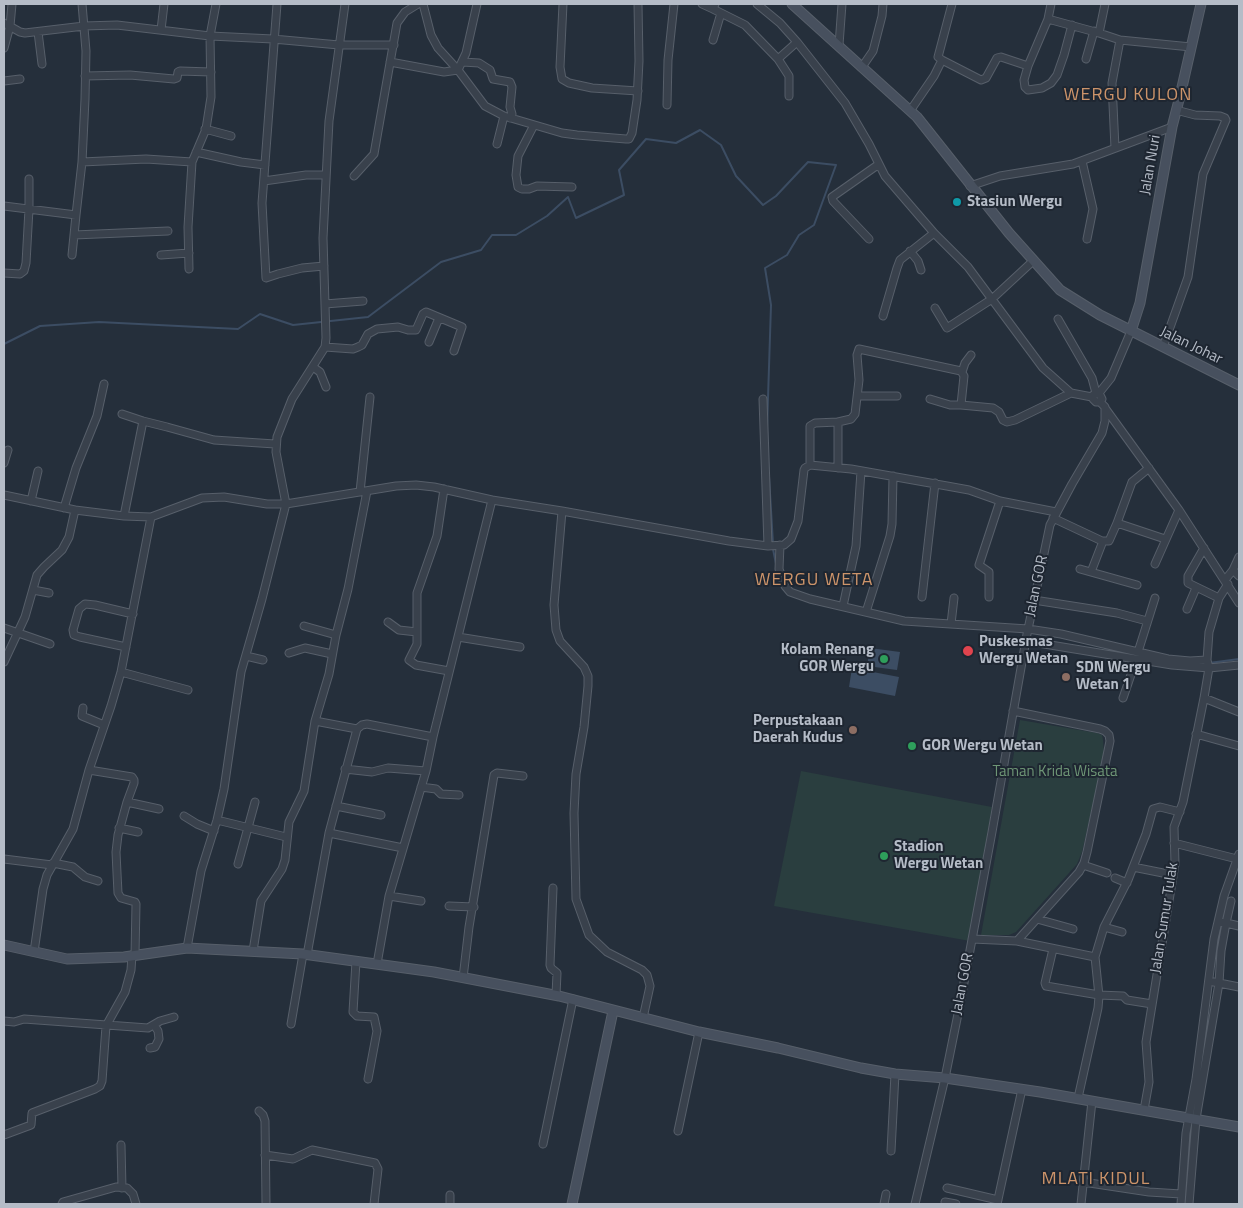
<!DOCTYPE html>
<style>
body{margin:0}
#map{position:relative;width:1243px;height:1208px;overflow:hidden;background:#252f3b;font-family:"Titillium Web",sans-serif}
canvas{display:block}
.frame{position:absolute;inset:0;border:5px solid #b5bcc7;pointer-events:none}
</style>
<div id="map">
<canvas width="1243" height="1208"></canvas>
<div class="frame"></div>
</div>
<script>
const context = document.querySelector('canvas').getContext('2d');
context.lineJoin = 'round';
function paint(path, color) {
  context.fillStyle = color;
  context.fill(path, 'evenodd');
}
function poly(rows) {
  const path = new Path2D();
  for (const r of rows) {
    path.moveTo(r[0], r[1]);
    for (let i = 2; i < r.length; i += 2) path.lineTo(r[i], r[i + 1]);
  }
  return path;
}
function trace(path, color, width, dash) {
  context.strokeStyle = color;
  context.lineWidth = width;
  context.lineCap = dash ? 'butt' : 'round';
  context.setLineDash(dash || []);
  context.stroke(path);
}
function write(font, color, halo, rows, align = 'center') {
  context.font = font + ' "Titillium Web",sans-serif';
  context.lineWidth = 4;
  context.setLineDash([]);
  context.textBaseline = 'middle';
  context.strokeStyle = halo;
  context.fillStyle = color;
  for (const [text, x, y, turn = 0] of rows) {
    context.save();
    context.translate(x, y);
    context.rotate((+turn || 0) * Math.PI / 180);
    context.textAlign = isNaN(turn) ? turn : align;
    if (halo) context.strokeText(text, 0, 0);
    context.fillText(text, 0, 0);
    context.restore();
  }
}
const green = poly([
 [1020,720,1097,733,1102,735,1103,740,1104,755,1082,852,1077,864,1016,932,1009,935,981,935],
 [801,771,992,807,970,941,774,906]
]);
const water = poly([
 [870,648,900,652,897,670,867,666],
 [852,668,899,677,895,696,849,687]
]);
const stream = poly([
 [4,344,40,326,99,322,238,329,260,314,293,325,368,317,441,262,481,250,492,235,516,235,547,216,568,197,576,218,624,195,619,170,646,139,676,143,700,130,721,145,736,176,763,205,776,196,808,162,836,165,814,225,799,235,787,255,765,268,771,305,767,429],
 [769,476,773,544],
 [773,549,776,564],
 [1209,663,1239,659]
]);
const street = poly([
 [277,4,262,203,266,278,278,274,302,268,324,266],
 [423,4,431,35,438,48,458,70,485,106,504,116,562,133,577,135,626,139,629,139,632,133,637,100,639,61,638,4],
 [563,4,560,67,562,79,569,83,592,88,638,91],
 [702,4,713,9,715,4],
 [757,4,780,23,797,42,845,103,869,144,885,176,934,233,968,267,1043,368,1071,393,1092,397],
 [713,9,721,13,713,40],
 [721,13,745,25,778,59,797,42],
 [1048,19,1099,33,1120,40,1191,47],
 [4,23,20,32,25,33,84,26,117,25,210,36,273,39,339,45,394,45],
 [161,30,164,4],
 [38,32,42,64],
 [1099,33,1105,4],
 [839,45,842,4],
 [4,48,10,26,12,4],
 [778,59,789,76,789,96],
 [1086,59,1094,31],
 [942,60,981,80,986,78,997,58,1001,57,1028,66,1048,19,1051,4],
 [390,62,444,72,458,70,466,53,477,4],
 [463,62,479,63,490,70,493,79,510,82,512,87,510,107,512,114,510,118],
 [1028,66,1024,80,1025,87,1028,90,1042,88,1051,83,1057,75,1064,55,1072,25],
 [862,67,873,51,882,16,883,4],
 [85,76,130,75,174,79,177,78,178,72,180,71,211,72],
 [4,81,20,79],
 [667,105,668,60,674,4],
 [910,111,934,76,942,60,938,57,952,4],
 [534,125,518,156,516,175,518,187,522,189,529,189,537,186,572,187],
 [205,129,231,136],
 [497,144,504,116],
 [1115,148,1112,83,1120,40],
 [196,152,241,162,265,165],
 [1082,161,1093,209,1087,239],
 [82,162,146,159,192,162],
 [354,176,374,154,397,23,405,12,418,4],
 [264,181,306,175,326,175],
 [970,186,1000,176,1073,164,1172,127],
 [4,206,76,215,82,162,85,99,86,51,82,4],
 [74,235,168,231],
 [869,239,833,201,832,197,879,164],
 [910,251,918,261,921,270],
 [72,255,76,215],
 [161,255,189,253],
 [189,269,188,227,192,162,206,129,211,97,210,36,216,4],
 [4,273,20,274,24,271,26,263,29,209,29,179],
 [325,304,363,301],
 [935,308,947,328,992,299,1033,261],
 [883,316,897,268,900,260,934,233],
 [1058,319,1092,378,1096,393],
 [429,342,439,318],
 [325,347,353,349,358,347,362,345,368,334,377,329,398,327,408,330,416,330,423,314,426,312,462,327,454,351],
 [1163,347,1188,277,1203,174,1226,120,1225,118,1220,116,1195,115,1176,110],
 [313,367,320,372,326,387],
 [962,372,965,363,971,355],
 [1099,393,1102,399,1100,402,1096,402,1093,399,1093,395,1099,393,1111,378,1131,331],
 [858,396,897,396],
 [763,399,768,546,784,545,791,539,798,521,804,470,805,468,810,465,851,469,947,486,969,490,1000,501,1056,512],
 [930,399,950,405,961,405],
 [1105,408,1179,510,1239,603],
 [122,414,143,421,167,427,214,440,275,444],
 [4,463,8,450],
 [810,465,810,426,815,423,838,422],
 [838,468,838,422,851,419,855,414,859,380,857,355,859,349,961,371,964,376,961,405,993,408,999,412,1003,420,1007,422,1015,420,1071,393],
 [444,489,437,536,417,593,417,644,409,660,416,665,449,671],
 [360,492,370,397],
 [4,495,75,510,124,516,151,517,202,498,224,497,267,504,286,504,396,486,416,485,434,487,492,500],
 [31,501,38,471],
 [64,508,76,468,97,416,104,384],
 [562,511,729,541,768,546],
 [124,516,143,421],
 [1053,518,1102,541,1109,541,1117,523,1132,482,1149,468],
 [1117,523,1165,539],
 [780,545,779,569,785,586,790,592,810,599,904,621,1028,629,1061,634,1168,659,1190,661,1207,660],
 [1204,548,1188,576,1188,583,1219,598],
 [1155,564,1179,510],
 [1080,569,1137,585],
 [1233,570,1239,557],
 [1091,572,1103,541],
 [1225,580,1233,570,1239,576],
 [33,590,49,593],
 [922,597,935,483],
 [989,597,989,572,979,565,1000,501],
 [1034,600,1117,613,1147,621],
 [843,606,856,546,861,471],
 [1187,609,1196,588],
 [866,612,890,536,892,524,893,476],
 [388,622,399,630,417,632],
 [951,624,954,598],
 [304,626,336,635],
 [4,628,50,644],
 [458,637,520,647],
 [1026,641,1172,665,1209,668,1239,665],
 [126,647,80,637,74,635,73,630,79,609,85,604,95,605,133,614],
 [1138,652,1155,598],
 [289,653,305,648,332,654],
 [246,656,263,660],
 [4,662,25,617,37,575,44,567,62,550,69,537,75,510],
 [121,672,188,690],
 [1123,698,1136,660],
 [1204,698,1239,712],
 [83,708,82,716,104,725],
 [315,721,357,729],
 [1196,734,1239,746],
 [345,769,372,772,388,768,426,771],
 [89,770,132,777,134,780,134,783,127,802,159,809],
 [421,787,436,789,441,794,459,795],
 [127,802,118,835,116,852,117,873,118,893,121,898,135,902,136,904,135,955],
 [336,806,381,815],
 [184,816,197,824,214,831],
 [217,820,286,837],
 [119,828,138,832],
 [329,833,403,848],
 [1174,843,1237,859],
 [4,859,52,865],
 [53,863,73,867,85,877,98,881],
 [238,864,255,802],
 [1083,865,1107,873],
 [1133,867,1173,875],
 [1115,878,1127,883],
 [553,888,550,965,551,968,557,973,556,995],
 [389,896,421,901],
 [1231,901,1226,923,1239,926],
 [449,906,474,907],
 [1037,919,1073,929],
 [1104,927,1122,932],
 [972,939,1017,941,1079,872,1084,863,1087,852,1110,741,1109,735,1105,731,1100,729,1013,711],
 [1017,941,1095,957],
 [187,948,201,871,217,820,224,789,241,672,262,599,286,504,276,452,277,437,292,399,325,347,326,338,323,238,329,121,345,4],
 [1053,949,1045,983,1046,986,1099,995,1123,996,1127,1000,1152,1004],
 [253,951,261,901,282,869,285,860,289,822,304,791,315,721,329,674,336,635,348,589,367,491],
 [34,952,43,889,47,875,73,829,89,770,111,706,121,672,151,517],
 [307,955,329,833,357,729,362,725,367,724,433,737],
 [356,961,353,1012,357,1016,374,1017,377,1031,368,1079],
 [377,964,389,896,426,771,433,737,492,500,562,511,554,605,556,630,560,641,584,667,588,676,588,686,584,727,576,774,574,813,576,899,589,935,607,952,642,970,647,975,650,986,643,1018],
 [463,978,469,927,494,775,497,773,523,776],
 [1214,982,1219,983,1221,951,1226,923,1218,922],
 [4,1021,14,1022,24,1019,148,1028,160,1021,174,1017],
 [291,1024,303,954],
 [150,1048,155,1047,159,1039,158,1031,154,1025],
 [1078,1098,1098,1008,1099,996,1095,957,1104,927,1128,880,1146,834,1153,809,1160,807,1180,812],
 [1144,1110,1149,1082,1146,1042,1175,864,1174,827,1183,802,1204,698,1209,668,1207,660,1209,632,1219,598,1228,584],
 [259,1111,263,1115,265,1121,266,1204],
 [678,1131,699,1032],
 [4,1135,31,1125,32,1113,95,1089,100,1086,102,1081,106,1026,125,992,131,970,132,955],
 [543,1144,573,999],
 [121,1145,122,1188],
 [891,1151,895,1074],
 [265,1155,293,1159,312,1150,375,1163,378,1169,374,1204],
 [1083,1182,1149,1192,1181,1194],
 [947,1188,998,1200],
 [450,1195,450,1204],
 [945,1202,956,1204],
 [62,1204,63,1202,116,1187,127,1188,133,1194,136,1204],
 [884,1204,886,1194],
 [915,1204,945,1078,960,1004,992,832,1027,634,1050,525,1072,484,1102,433,1105,421,1105,407,1100,402],
 [997,1204,1022,1089],
 [1081,1204,1092,1101],
 [1181,1204,1186,1133,1196,1079,1214,939,1224,896,1239,854],
 [1189,1204,1196,1119,1219,983,1239,987]
]);
const secondary = poly([
 [792,4,917,117,1009,233,1060,290,1100,315,1239,385],
 [1131,331,1140,303,1172,127,1180,96,1201,4],
 [4,945,67,959,124,957,187,948,303,954,434,972,559,996,699,1032,778,1048,861,1068,895,1074,945,1078,1040,1092,1239,1127],
 [572,1204,613,1011]
]);
const markers = [
 [957,202,5,"#0f9aa8"],
 [968,651,6,"#e0444e"],
 [884,659,5,"#2e9e5b"],
 [1066,677,5,"#8d6e63"],
 [853,730,5,"#8d6e63"],
 [912,746,5,"#2e9e5b"],
 [884,856,5,"#2e9e5b"]
];
const streetNames = [
 ["Jalan Nuri",1151,165,-80],
 ["Jalan Johar",1191,346,26],
 ["Jalan GOR",1037,586,-78],
 ["Jalan Sumur Tulak",1165,918,-81],
 ["Jalan GOR",963,984,-79]
];
const poiNames = [
 ["Stasiun Wergu",967,202],
 ["Puskesmas",979,642],
 ["Wergu Wetan",979,659],
 ["Kolam Renang",874,650,"right"],
 ["GOR Wergu",874,667,"right"],
 ["SDN Wergu",1076,668],
 ["Wetan 1",1076,685],
 ["Perpustakaan",843,721,"right"],
 ["Daerah Kudus",843,738,"right"],
 ["GOR Wergu Wetan",922,746],
 ["Stadion",894,847],
 ["Wergu Wetan",894,864]
];
const parkNames = [
 ["Taman Krida Wisata",1055,772]
];
const quarterNames = [
 ["WERGU KULON",1128,96],
 ["WERGU WETA",814,581],
 ["MLATI KIDUL",1096,1180]
];
paint(green, '#2a3e3f');
paint(water, '#3c4d63');
trace(stream, '#3c4d63', 2);
trace(street, '#575f6a', 9);
trace(secondary, '#575f6a', 11);
trace(street, '#39414c', 7);
trace(secondary, '#47505e', 9);
for (const [x, y, r, color] of markers) {
  const dot = new Path2D();
  dot.arc(x, y, r, 0, 2 * Math.PI);
  context.fillStyle = color;
  context.fill(dot);
  trace(dot, '#1e2631', 2);
}
write('15px', '#b5bcc7', '#1e2631', streetNames);
write('bold 15px', '#b5bcc7', '#1e2631', poiNames, 'left');
write('15px', '#6e9676', '#1e2631', parkNames);
context.letterSpacing = '1px';
write('18px', '#cd946a', '#1e2631', quarterNames);
context.letterSpacing = '0px';
</script>
